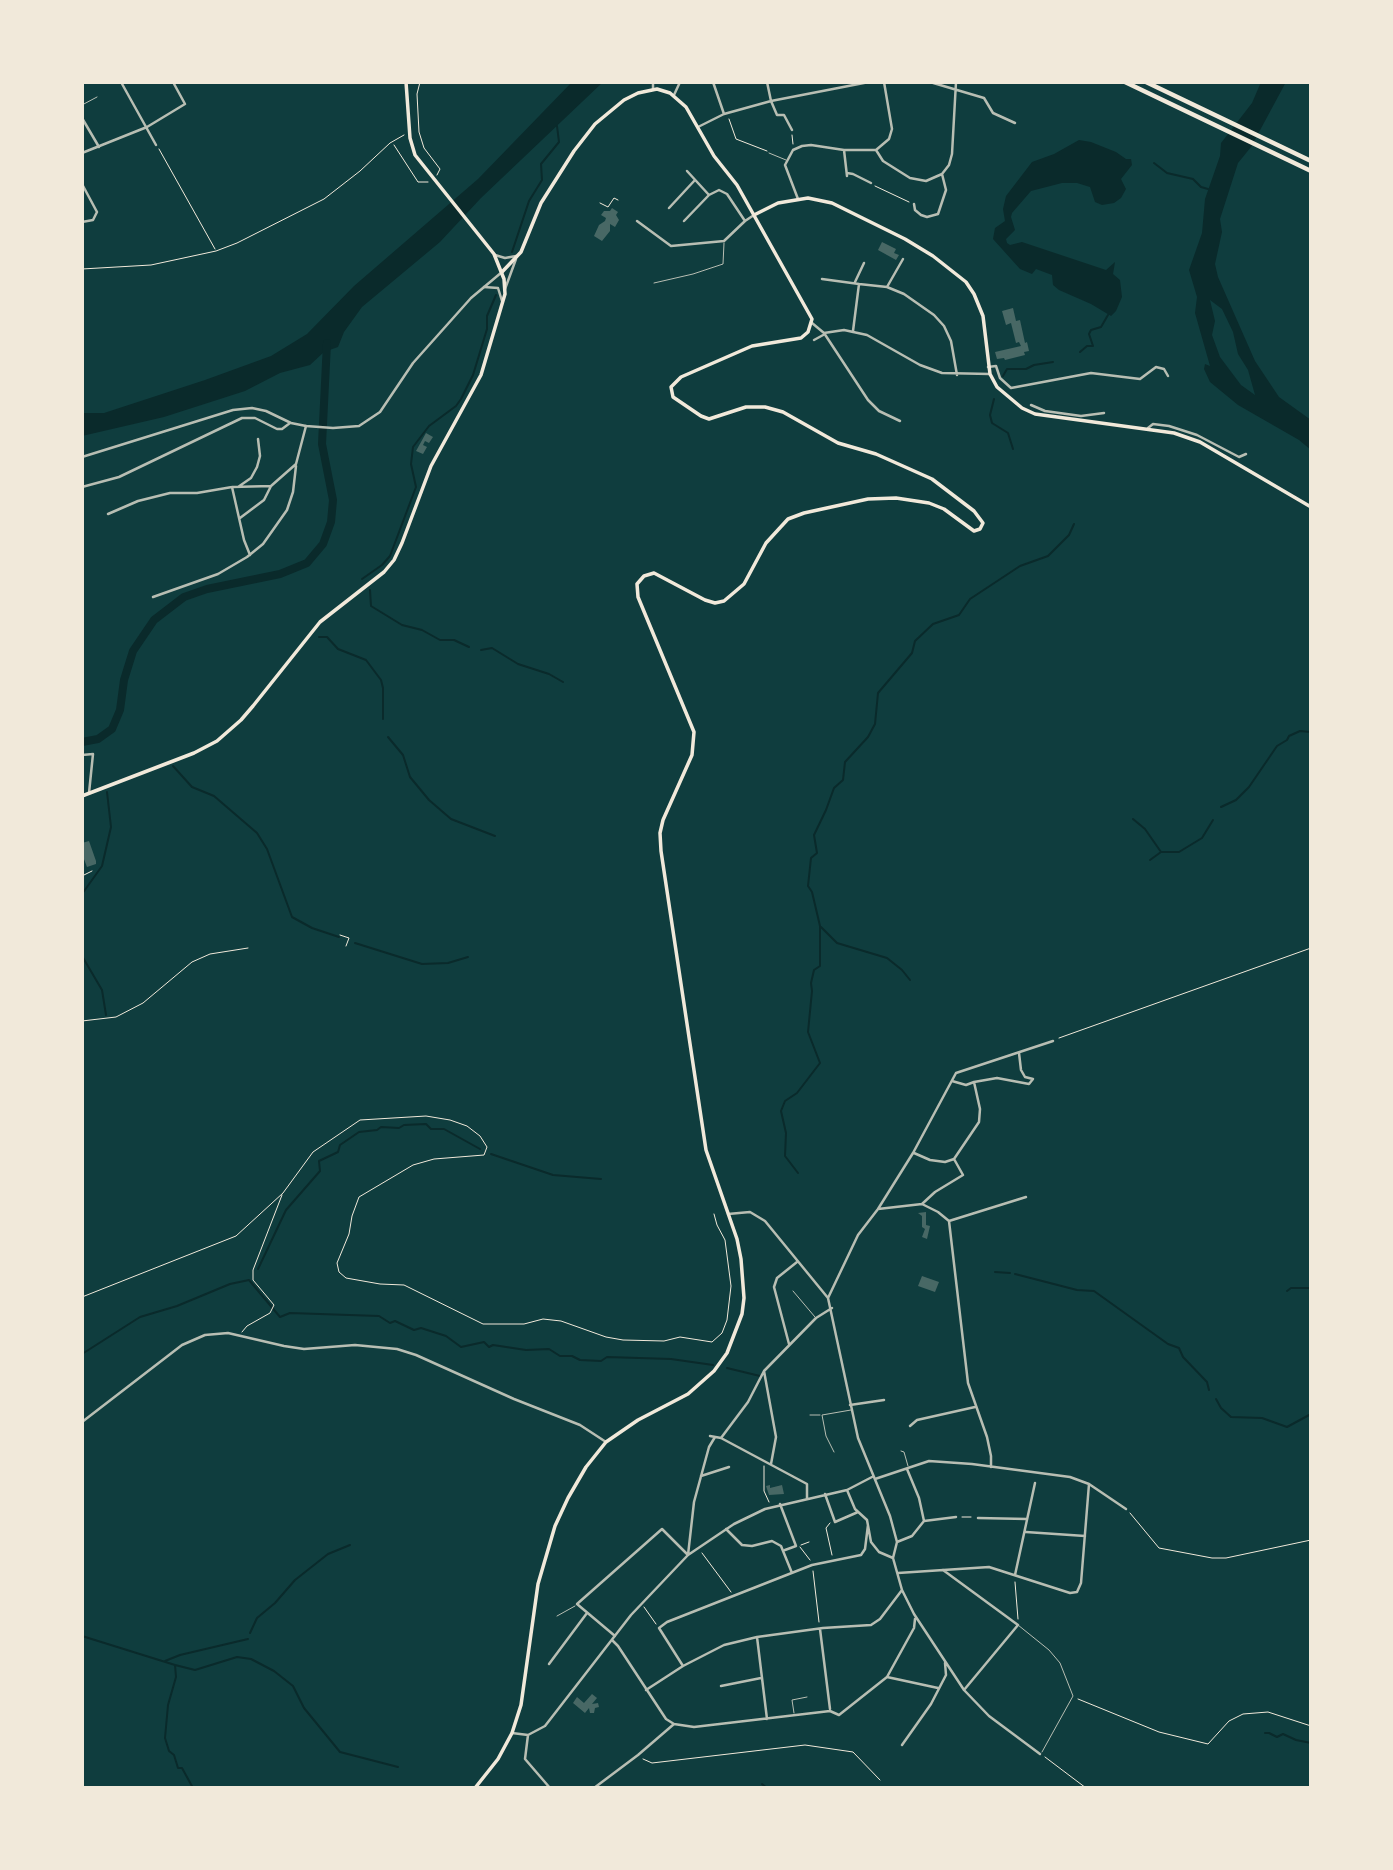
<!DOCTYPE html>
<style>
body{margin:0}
#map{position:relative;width:1393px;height:1870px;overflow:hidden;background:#0f3d3e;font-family:Quicksand,sans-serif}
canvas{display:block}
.frame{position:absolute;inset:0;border:84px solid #f1e9da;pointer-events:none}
</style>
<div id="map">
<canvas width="1393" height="1870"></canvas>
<div class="frame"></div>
</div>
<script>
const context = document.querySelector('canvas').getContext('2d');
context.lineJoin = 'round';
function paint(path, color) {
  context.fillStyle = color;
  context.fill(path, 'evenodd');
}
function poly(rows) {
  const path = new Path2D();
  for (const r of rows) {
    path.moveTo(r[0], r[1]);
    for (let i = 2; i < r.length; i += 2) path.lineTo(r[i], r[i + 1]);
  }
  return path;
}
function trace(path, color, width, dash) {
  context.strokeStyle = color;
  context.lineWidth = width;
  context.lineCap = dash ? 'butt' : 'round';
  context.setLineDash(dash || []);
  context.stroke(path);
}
const water = poly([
 [572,82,603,82,481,198,440,242,362,307,344,332,338,347,324,352,310,365,280,373,245,391,164,417,82,436,82,413,104,413,205,380,271,356,307,334,354,286,478,179],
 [1261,82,1286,82,1251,147,1238,163,1220,219,1222,232,1215,264,1218,277,1255,361,1279,397,1311,420,1311,450,1299,440,1238,405,1210,382,1204,369,1205,364,1210,366,1195,313,1197,297,1189,270,1202,233,1205,199,1220,156,1221,143,1252,103],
 [1210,300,1222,309,1233,332,1238,354,1248,370,1255,395,1241,385,1220,357,1212,335,1215,321],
 [1079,140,1091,142,1116,152,1126,159,1131,159,1132,165,1121,179,1126,189,1121,198,1114,203,1102,205,1095,202,1090,187,1077,183,1062,183,1031,191,1012,213,1011,217,1015,230,1006,239,1007,243,1010,245,1022,242,1106,270,1115,262,1113,274,1120,280,1122,297,1116,311,1111,316,1091,304,1059,290,1053,285,1052,275,1036,269,1032,274,1020,269,993,239,995,228,1005,221,1003,209,1006,196,1032,162,1054,154]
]);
const stream = poly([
 [1154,163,1167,173,1193,179,1201,187,1208,189],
 [512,252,529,201,542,180,541,164,559,142,557,126],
 [1080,352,1087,346,1093,346,1089,334,1091,330,1101,327,1108,315],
 [1003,376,1007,369,1026,369,1034,365,1053,362],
 [994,399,990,415,992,423,1008,433,1013,449],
 [362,579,382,565,390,556,416,487,411,464,413,447,429,426,456,406,461,399,473,375,487,329,487,316,496,295],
 [370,590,371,606,402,625,422,630,440,640,454,640,469,647],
 [319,637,327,637,338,649,366,660,381,680,383,688,383,719],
 [481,650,492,648,518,664,549,674,563,682],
 [388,737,403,755,410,777,429,800,451,819,495,836],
 [173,766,192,787,214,796,257,833,267,849,292,917,312,928,339,937],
 [1221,807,1236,800,1249,787,1277,746,1287,740,1289,736,1300,731,1311,732],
 [1133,819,1145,829,1161,852],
 [1150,860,1161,852,1179,852,1202,838,1213,820],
 [82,894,102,866,111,827,107,792],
 [821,927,837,943,887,958,902,970,910,980],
 [355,943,422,964,448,963,468,957],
 [82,956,102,990,106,1015],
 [491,1154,553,1175,601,1179],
 [798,1173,785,1156,786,1133,781,1111,785,1101,797,1093,820,1063,808,1032,812,991,811,983,814,970,820,966,820,926,812,892,808,886,811,858,817,853,814,835,826,810,834,788,843,780,845,762,868,737,875,724,878,693,912,653,915,641,933,624,959,615,970,599,1020,566,1048,556,1069,535,1074,524],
 [258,1269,286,1210,320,1171,319,1161,338,1152,340,1145,359,1132,377,1130,381,1127,399,1128,404,1125,426,1124,431,1129,444,1129,480,1149],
 [995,1272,1010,1273],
 [1015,1274,1077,1290,1094,1291,1168,1344,1179,1348,1183,1357,1207,1382,1209,1390],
 [1287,1291,1291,1288,1311,1288],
 [82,1354,140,1317,177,1306,230,1284,249,1280,280,1317,290,1313,379,1316,390,1323,395,1321,414,1330,421,1328,446,1336,461,1347,484,1342,489,1347,493,1345,526,1350,549,1349,560,1356,572,1356,580,1360,601,1361,607,1357,671,1359,713,1365],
 [727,1368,760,1376],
 [1216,1399,1221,1408,1231,1417,1262,1418,1287,1427,1311,1414],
 [250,1633,257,1618,275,1603,295,1580,328,1554,350,1545],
 [82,1636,175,1665,176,1677,168,1705,165,1738,169,1751,174,1755,178,1768,182,1768,193,1788],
 [165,1661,180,1655,248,1639],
 [175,1665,195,1670,237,1657,251,1659,274,1671,293,1686,304,1708,340,1752,398,1767],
 [1265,1733,1269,1733,1277,1737,1283,1734,1296,1740,1311,1743],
 [762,1784,767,1788]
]);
const river = poly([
 [82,742,98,739,112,729,120,710,124,680,133,651,154,620,184,597,207,589,280,574,307,563,323,544,331,522,333,500,322,444,327,343]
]);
const building = poly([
 [612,208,618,212,616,215,619,220,615,227,610,224,610,231,602,241,594,236,599,225,605,221,606,218,601,215,604,211,610,211],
 [882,242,896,249,894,253,899,255,896,260,878,250],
 [1013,308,1016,321,1020,320,1025,343,1027,342,1029,351,1024,352,1025,355,1005,360,1004,358,997,359,995,352,1021,346,1019,342,1016,343,1011,323,1006,325,1002,311],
 [426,433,433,437,429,443,425,441,423,445,427,447,423,454,416,451],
 [89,841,96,861,96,864,87,867,82,854,82,843],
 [926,1212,926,1225,930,1226,927,1239,922,1237,925,1229,922,1227,922,1216,918,1213],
 [922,1276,939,1282,935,1292,918,1286],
 [770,1485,770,1488,782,1485,784,1494,769,1495,766,1486],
 [592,1694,597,1698,592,1704,598,1703,599,1707,595,1708,594,1713,590,1713,589,1708,585,1713,573,1703,577,1697,584,1703]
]);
const path = poly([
 [420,82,417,94,419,132,424,148,440,169,437,175],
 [729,119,736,139,767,151],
 [792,135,793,144],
 [394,145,418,182,428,182],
 [159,149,215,249],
 [875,186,909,202],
 [600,203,608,207,614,198,618,200],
 [82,269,151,265,216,251,237,243,324,199,360,171,390,143,404,135],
 [82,876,92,871],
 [340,935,349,938,346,946],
 [82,1021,116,1017,143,1003,192,962,210,954,248,948],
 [1059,1038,1311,948],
 [82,1297,236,1236,283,1193,313,1152,360,1120,426,1116,450,1120,467,1126,480,1136,487,1147,484,1155,434,1159,413,1165,359,1197,352,1216,349,1234,337,1263,339,1272,346,1278,380,1284,404,1285,483,1324,524,1324,543,1319,561,1321,606,1337,623,1340,664,1341,680,1337,712,1342,722,1333,727,1320,731,1286,725,1240,717,1225,714,1214],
 [242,1332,247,1326,270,1313,274,1305,253,1280,253,1270,282,1195],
 [764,1466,764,1491,769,1502],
 [1130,1513,1159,1548,1212,1558,1226,1558,1311,1540],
 [962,1517,971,1517],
 [830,1523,826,1528,832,1555],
 [801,1545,809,1542],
 [800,1547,810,1560],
 [702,1553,731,1592],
 [813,1571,819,1622],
 [1015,1582,1018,1619],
 [644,1607,656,1624],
 [1078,1699,1159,1732,1208,1744,1229,1721,1243,1714,1268,1712,1311,1726],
 [1045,1757,1086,1788],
 [643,1759,652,1763,805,1745,853,1752,880,1780]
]);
const service = poly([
 [82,105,97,97],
 [769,153,786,160],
 [654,283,693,274,723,264,724,243],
 [793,1291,815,1317],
 [810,1415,820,1415],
 [901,1451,904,1452,908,1466],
 [834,1452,826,1436,822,1415,851,1410],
 [557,1616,575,1606],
 [1018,1625,1049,1650,1060,1663,1073,1696,1042,1752],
 [794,1713,792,1700,807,1697]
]);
const minor = poly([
 [121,82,156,145],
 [713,82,724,114],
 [767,82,771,101,777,115,784,115,792,130],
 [930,82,984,98,993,113,1015,123],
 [653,89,653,82],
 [674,95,680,82],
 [82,118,99,147],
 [698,127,724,114,771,101,869,82],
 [844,150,847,176],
 [876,150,883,161,910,178,926,181,942,174,949,165,952,154,956,82],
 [82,153,147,127,185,104,173,82],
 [687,171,709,195,719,190,727,194,745,221],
 [847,173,853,174,871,183],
 [82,184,97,212,93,220,82,222],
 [798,199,785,165,793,150,802,146,811,145,844,150,876,150,889,139,892,129,884,82],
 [914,204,915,210,921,215,927,217,938,214,946,190,942,174],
 [669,208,695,180],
 [637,221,671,246,724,241,745,221,754,215],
 [684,221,709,195],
 [495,255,505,258,516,256],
 [822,279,859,284],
 [855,282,864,263],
 [484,287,498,288,502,301],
 [887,287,903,259],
 [505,289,516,259],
 [812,323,824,333,844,330,867,335,920,365,942,373,990,374],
 [853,331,859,284,887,287,904,294,934,315,944,326,951,341,957,375],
 [824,333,868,400,879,411,900,421],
 [814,340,825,334],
 [988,367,996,366,1000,378,1011,388,1091,373,1140,379,1156,367,1164,369,1168,376],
 [1031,405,1045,411,1081,416,1104,413],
 [1148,428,1153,424,1169,426,1197,435,1239,457,1246,454],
 [232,487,244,540,250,555],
 [238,487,251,478,257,467,260,456,258,439],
 [108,514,138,501,170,493,197,493,232,487,271,486,296,464,306,426],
 [240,518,264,500,271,486],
 [153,597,218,574,247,557,263,544,287,510,293,492,296,466],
 [82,755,93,754,89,793],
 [974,1082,997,1078,1029,1084,1033,1079,1025,1077,1021,1070,1019,1053],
 [914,1153,930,1160,945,1162,954,1159],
 [922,1204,935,1192,963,1175,954,1159,979,1122,980,1109,974,1082,966,1085,952,1081],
 [878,1209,922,1204,938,1212,949,1221,968,1383,987,1437,991,1456,991,1467],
 [728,1214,750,1212,765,1221,828,1298,858,1438,890,1516,897,1542,893,1558,902,1590,914,1614,964,1690,989,1716,1040,1754],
 [949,1221,1026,1197],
 [828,1298,858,1235,878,1209,913,1153,956,1073,1053,1041],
 [789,1344,774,1287,777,1278,797,1262],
 [764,1371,776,1437,771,1464],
 [850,1405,884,1400],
 [910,1426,917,1420,975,1407],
 [710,1436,721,1438,807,1484,807,1498],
 [721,1438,748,1402,764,1371,816,1318,832,1308],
 [701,1476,729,1467],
 [875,1479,929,1461,972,1464,1070,1477,1089,1484,1126,1509],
 [847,1490,855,1509,867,1520,871,1542,879,1552,893,1558],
 [825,1494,835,1522,858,1512],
 [780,1504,796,1546,785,1550],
 [978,1518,1027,1519],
 [924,1521,956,1517],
 [726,1529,742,1545,752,1546,772,1541,781,1546,792,1573],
 [1026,1532,1085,1536],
 [897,1542,912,1536,924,1521,919,1498,907,1469],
 [688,1555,694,1502,709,1447,715,1437],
 [943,1570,1018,1625,964,1690],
 [898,1573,989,1567,1070,1593,1077,1592,1081,1583,1089,1484],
 [1015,1575,1035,1483],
 [820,1629,830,1709],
 [615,1636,577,1604,662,1529,688,1555],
 [757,1637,767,1719],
 [612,1640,618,1646,666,1719,674,1724,694,1727,830,1711,839,1715,887,1677,914,1628,915,1619],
 [549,1664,587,1613],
 [683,1666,659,1628,667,1622,812,1565,861,1555,865,1549,868,1525],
 [887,1677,938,1688],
 [721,1686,761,1678],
 [646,1690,683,1666,724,1645,757,1637,823,1628,871,1625,880,1619,902,1590],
 [512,1733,528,1735,545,1726,631,1615,688,1555,734,1524,765,1509,847,1490,872,1477],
 [528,1735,525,1759,550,1788],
 [902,1745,931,1704,946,1675,945,1663],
 [594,1788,638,1755,674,1724]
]);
const tertiary = poly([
 [82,457,233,410,252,408,266,411,291,423,306,426,333,428,359,426,380,412,413,363,471,298,502,272],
 [82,487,119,477,242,418,255,418,277,429,282,429,290,423],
 [82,1422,182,1345,205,1335,228,1333,284,1346,304,1349,355,1345,397,1349,416,1355,514,1399,580,1425,606,1442]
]);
const secondary = poly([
 [754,215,778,203,808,198,832,203,905,239,933,256,966,282,974,294,983,316,990,374,997,387,1022,408,1035,414,1174,433,1200,442,1311,507],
 [475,1788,498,1759,512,1733,521,1705,538,1584,555,1526,568,1498,586,1467,606,1442,638,1420,688,1394,714,1371,727,1353,742,1314,744,1298,741,1259,737,1239,706,1150,661,851,660,833,663,820,692,755,694,732,638,597,637,584,644,576,654,573,705,600,715,603,724,601,744,584,766,543,788,519,804,513,868,499,896,498,929,503,944,509,974,531,980,529,983,523,974,511,932,479,876,454,838,443,783,412,765,407,746,407,709,419,701,416,673,397,671,387,681,377,752,346,801,338,808,332,812,319,737,185,714,156,686,107,670,93,657,89,638,93,624,100,595,124,574,151,541,203,521,252,502,272]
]);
const primary = poly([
 [82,796,194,753,217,741,241,720,253,706,320,622,384,572,394,560,402,543,431,466,481,375,505,294,504,279,494,254,415,155,410,138,406,82]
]);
const motorway = poly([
 [1125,82,1311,171],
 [1146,82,1311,161]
]);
paint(water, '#0a2a2b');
trace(stream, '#0a2a2b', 2);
trace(river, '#0a2a2b', 8);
paint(building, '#486865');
trace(path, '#f1e9da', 1);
trace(service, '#b8beb3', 1);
trace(minor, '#b8beb3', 2.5);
trace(tertiary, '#b8beb3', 2.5);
trace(secondary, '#f1e9da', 3.5);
trace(primary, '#f1e9da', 3.5);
trace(motorway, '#f1e9da', 4.5);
</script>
